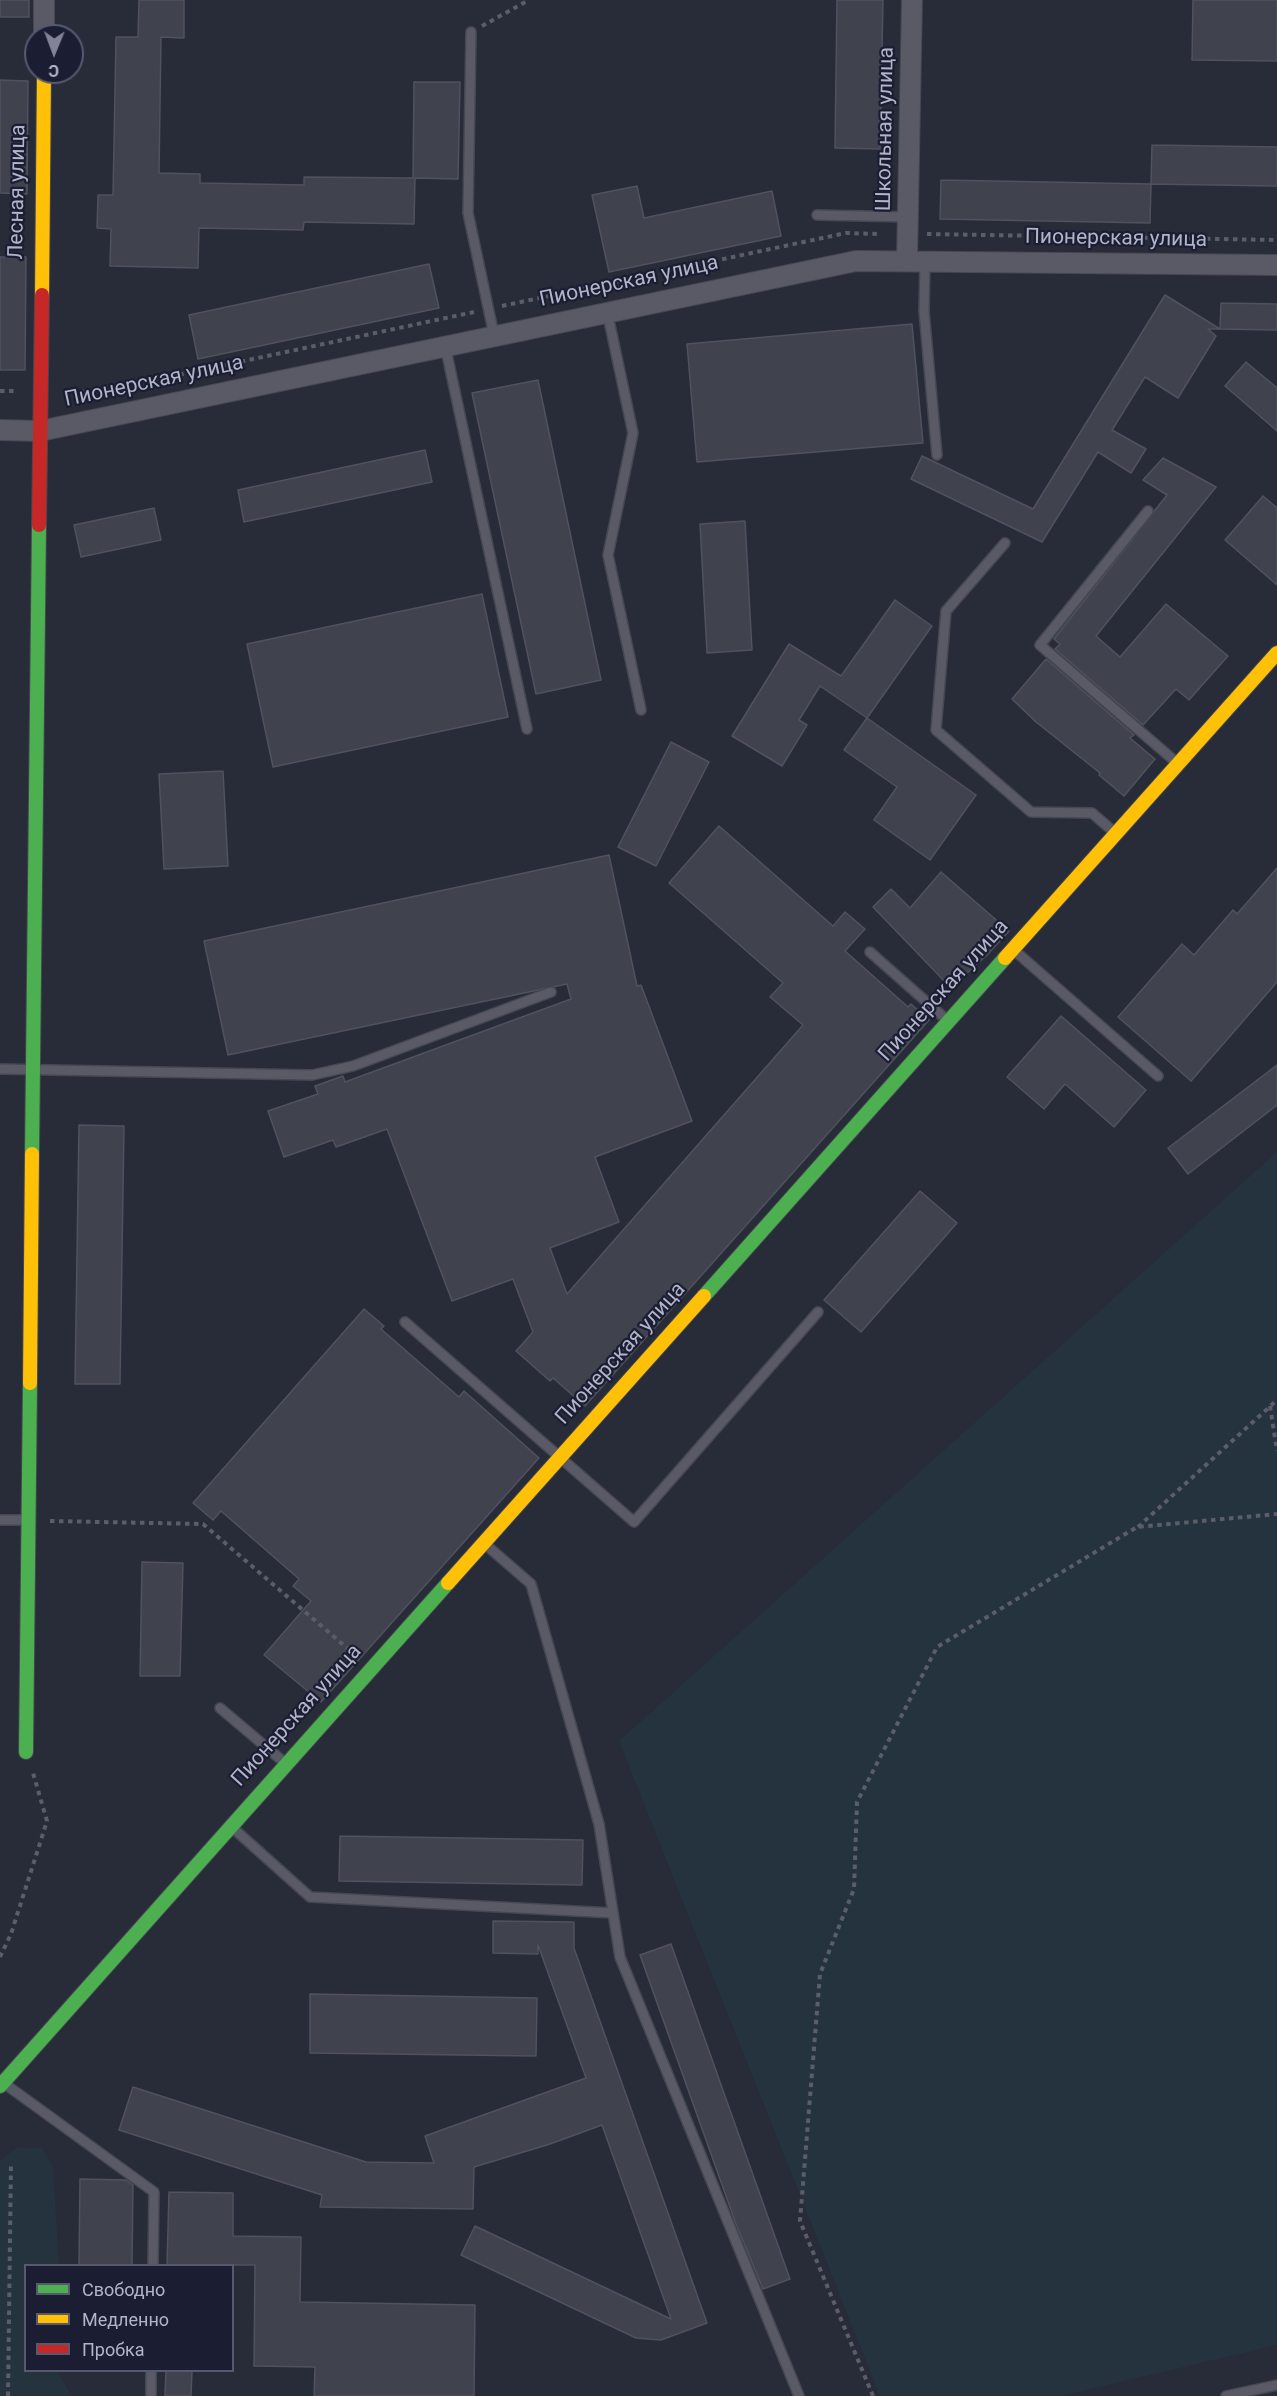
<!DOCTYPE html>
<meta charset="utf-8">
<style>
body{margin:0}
#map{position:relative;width:1277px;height:2396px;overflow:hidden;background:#282b38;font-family:Roboto,sans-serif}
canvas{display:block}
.legend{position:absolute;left:24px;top:2264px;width:210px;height:108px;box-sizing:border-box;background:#1b1e33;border:2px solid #575a6f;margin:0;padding:8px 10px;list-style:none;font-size:18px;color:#b2b4c9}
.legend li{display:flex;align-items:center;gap:12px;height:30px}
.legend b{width:30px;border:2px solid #575a6f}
.north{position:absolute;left:24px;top:24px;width:60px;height:60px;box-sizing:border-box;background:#1b1e33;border:2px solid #575a6f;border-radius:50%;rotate:181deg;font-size:16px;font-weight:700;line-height:24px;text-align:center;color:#b2b4c9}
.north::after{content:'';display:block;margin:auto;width:21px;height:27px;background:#828496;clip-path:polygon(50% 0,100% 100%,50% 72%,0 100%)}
</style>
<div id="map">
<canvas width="1277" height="2396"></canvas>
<ul class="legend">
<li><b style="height:8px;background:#4caf50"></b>Свободно</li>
<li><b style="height:8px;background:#ffc107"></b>Медленно</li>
<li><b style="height:8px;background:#c62828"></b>Пробка</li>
</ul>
<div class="north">С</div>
</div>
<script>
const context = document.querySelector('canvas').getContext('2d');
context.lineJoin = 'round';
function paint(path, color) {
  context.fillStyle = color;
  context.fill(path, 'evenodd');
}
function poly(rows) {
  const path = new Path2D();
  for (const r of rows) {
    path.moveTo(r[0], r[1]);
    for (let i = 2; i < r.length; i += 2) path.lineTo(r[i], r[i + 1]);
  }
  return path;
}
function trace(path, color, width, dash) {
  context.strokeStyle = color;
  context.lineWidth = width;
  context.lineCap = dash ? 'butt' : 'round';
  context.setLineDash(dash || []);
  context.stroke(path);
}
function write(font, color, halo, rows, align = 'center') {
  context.font = font + ' Roboto,sans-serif';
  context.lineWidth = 4.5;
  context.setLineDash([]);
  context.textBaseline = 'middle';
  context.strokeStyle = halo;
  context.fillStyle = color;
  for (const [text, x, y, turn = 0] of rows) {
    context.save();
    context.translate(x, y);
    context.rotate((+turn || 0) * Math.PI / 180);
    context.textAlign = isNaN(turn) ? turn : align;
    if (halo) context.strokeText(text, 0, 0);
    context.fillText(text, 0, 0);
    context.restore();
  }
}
const green = poly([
 [1277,1152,1277,2345,1061,2396,880,2396,619,1741],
 [17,2147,42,2148,53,2166,59,2265,26,2266,26,2370,57,2371,72,2396,0,2396,0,2161]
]);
const building = poly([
 [0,0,29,0,29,17,0,17,0,0],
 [139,0,184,0,184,38,161,37,159,173,200,174,200,183,304,185,304,177,413,178,414,82,460,82,458,179,415,178,414,224,304,222,303,230,199,228,198,268,110,266,111,229,97,228,98,195,113,195,116,37,138,37,139,0],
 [837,0,883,0,880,149,835,148,837,0],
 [1193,0,1277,0,1277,61,1192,60,1193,0],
 [0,80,28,81,27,194,0,193,0,80],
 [1152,145,1277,147,1277,186,1151,184,1152,145],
 [941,180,1151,184,1150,223,940,219,941,180],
 [637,186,644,218,772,191,781,236,609,272,592,195,637,186],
 [0,257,26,257,25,370,0,370,0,257],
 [429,264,439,308,198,359,189,315,429,264],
 [1165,295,1220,329,1208,329,1216,336,1178,398,1145,377,1112,430,1146,449,1131,473,1098,452,1042,542,911,479,922,456,1033,509,1165,295],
 [1221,303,1277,304,1277,330,1220,329,1221,303],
 [912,324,923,443,697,462,687,344,912,324],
 [1246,362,1277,388,1277,431,1225,386,1246,362],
 [538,380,601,680,536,694,472,393,538,380],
 [425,450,432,482,244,522,238,490,425,450],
 [1163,458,1216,487,1096,636,1120,657,1166,604,1228,656,1189,700,1176,689,1143,725,1055,649,1060,644,1054,639,1167,495,1143,480,1163,458],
 [1263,496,1277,508,1277,585,1225,540,1263,496],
 [154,508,161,540,81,557,74,525,154,508],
 [745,521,752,650,707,653,700,524,745,521],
 [482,594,508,717,273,767,247,644,482,594],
 [895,600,932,626,867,718,820,686,799,720,807,725,782,766,732,736,789,644,841,676,895,600],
 [1046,659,1134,735,1130,738,1155,759,1124,796,1099,775,1100,773,1036,722,1012,699,1046,659],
 [867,718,976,795,930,860,874,820,897,787,844,750,867,718],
 [671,742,709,762,656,866,618,847,671,742],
 [223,771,228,866,164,869,159,774,223,771],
 [719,826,833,926,845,912,865,929,845,951,908,1007,911,1004,929,1020,585,1406,553,1378,550,1381,516,1351,533,1332,513,1279,452,1301,387,1129,336,1147,333,1140,284,1157,268,1111,318,1094,315,1086,343,1076,345,1082,571,999,567,984,228,1055,204,941,609,855,637,986,641,985,692,1121,595,1157,619,1222,550,1248,567,1294,803,1025,770,997,783,983,669,883,719,826],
 [1277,868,1277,982,1191,1081,1118,1017,1182,944,1194,955,1233,910,1237,914,1277,868],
 [941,872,1009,931,987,955,951,988,873,907,891,889,910,908,941,872],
 [1061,1016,1146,1090,1114,1127,1065,1084,1044,1109,1007,1077,1061,1016],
 [1277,1065,1277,1105,1188,1174,1168,1148,1277,1065],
 [79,1125,124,1126,120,1384,75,1384,79,1125],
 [920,1191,957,1223,861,1332,824,1300,920,1191],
 [364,1309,384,1326,381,1329,459,1397,464,1391,539,1458,321,1702,264,1655,311,1601,293,1586,299,1579,221,1511,213,1520,193,1503,364,1309],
 [142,1562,183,1563,180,1676,140,1676,142,1562],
 [340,1836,583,1840,582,1885,339,1881,340,1836],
 [493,1921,574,1922,574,1948,707,2323,661,2340,636,2338,461,2255,475,2226,671,2319,602,2125,550,2144,474,2167,473,2209,320,2207,322,2195,119,2130,133,2087,366,2162,434,2163,425,2136,586,2078,538,1945,538,1954,493,1953,493,1921],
 [671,1944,790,2279,763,2289,736,2224,640,1955,671,1944],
 [310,1994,537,1998,536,2056,310,2053,310,1994],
 [80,2179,126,2180,133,2185,132,2265,79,2265,80,2179],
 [169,2192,233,2193,233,2236,301,2237,300,2302,475,2305,474,2396,314,2396,315,2367,254,2366,255,2265,167,2265,169,2192],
 [166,2370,192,2370,191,2396,165,2396,166,2370]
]);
const path = poly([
 [482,26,529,0],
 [927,234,1277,240],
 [502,306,846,233,880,234],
 [0,391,18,391],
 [64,391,98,392,474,312],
 [1270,1406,1277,1451],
 [50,1521,203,1524,354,1654],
 [1138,1527,1277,1400],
 [0,1957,11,1934,47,1821,33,1773],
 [8,2396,11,2162],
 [873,2396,800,2221,820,1974,854,1889,857,1802,937,1647,1137,1527,1277,1514]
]);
const lane = poly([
 [471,32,468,213,494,335],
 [817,215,908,217],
 [925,260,924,311,937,455],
 [607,311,633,433,608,555,641,710],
 [445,345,527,729],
 [1148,511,1040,645,1176,762],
 [1005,543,946,611,936,730,1031,812,1092,813,1114,832],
 [1015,951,1158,1076],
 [870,952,947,1020],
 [0,1069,312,1075,353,1066,551,992],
 [405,1322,634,1522,818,1312],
 [0,1520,26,1520],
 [485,1544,531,1584,599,1824,620,1957,799,2396],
 [220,1708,285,1763],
 [234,1829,310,1897,613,1913],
 [5,2084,154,2192,153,2266],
 [151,2396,151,2370],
 [1226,2396,1277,2385]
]);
const street = poly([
 [44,36,44,0],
 [907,260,912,0],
 [0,430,40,431,856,261,1277,265]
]);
const fast = poly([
 [32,1154,39,525],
 [704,1296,1005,958],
 [26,1752,30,1383],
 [0,2086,448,1583]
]);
const slow = poly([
 [42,295,44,72],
 [1005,958,1277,653],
 [30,1383,32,1154],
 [448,1583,704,1296]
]);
const jam = poly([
 [39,525,42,295]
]);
const streetNames = [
 ["Школьная улица",886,129,-89],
 ["Лесная улица",18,192,-89],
 ["Пионерская улица",1116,239,1],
 ["Пионерская улица",629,282,-12],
 ["Пионерская улица",154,382,-12],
 ["Пионерская улица",944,991,-48],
 ["Пионерская улица",621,1354,-48],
 ["Пионерская улица",297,1716,-48]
];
paint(green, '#25333e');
paint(building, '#40424e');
trace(building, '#50525f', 1.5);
trace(lane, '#454751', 12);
trace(street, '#454751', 22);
trace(fast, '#454751', 16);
trace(slow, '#454751', 16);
trace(jam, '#454751', 16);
trace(path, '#5b5e68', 4, [4.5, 4.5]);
trace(lane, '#595a65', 9);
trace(street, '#595a65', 20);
trace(fast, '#4caf50', 14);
trace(slow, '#ffc107', 14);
trace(jam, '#c62828', 14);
write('21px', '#b2b4c9', '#1b1e33', streetNames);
</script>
